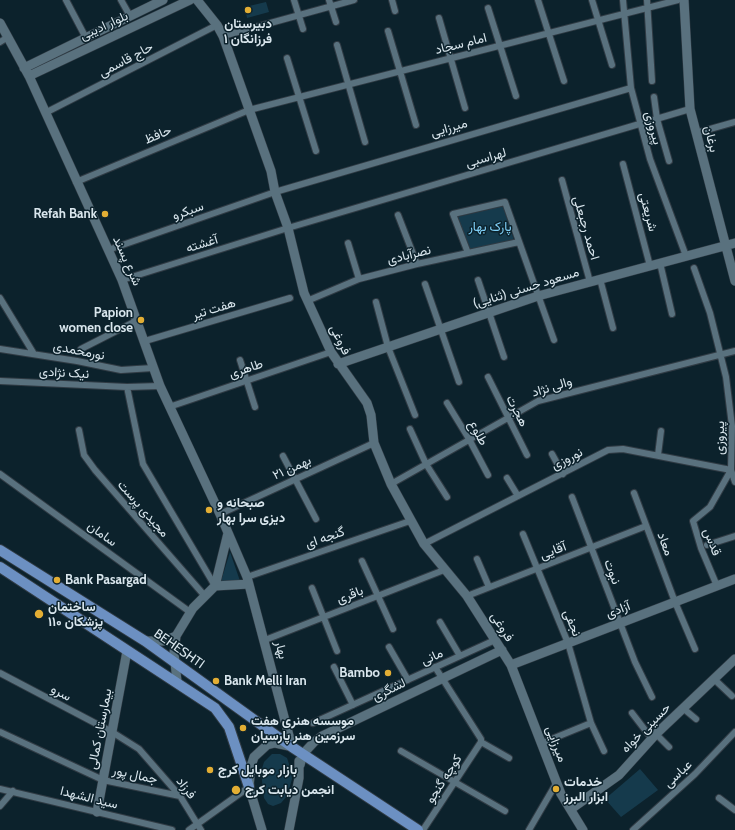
<!DOCTYPE html>
<meta charset="utf-8">
<style>
body{margin:0}
canvas{display:block;background:#0c222c}
</style>
<canvas width="735" height="830"></canvas>
<script>
const context = document.querySelector('canvas').getContext('2d');
context.lineJoin = 'round';
function paint(path, color) {
  context.fillStyle = color;
  context.fill(path, 'evenodd');
}
function poly(rows) {
  const path = new Path2D();
  for (const r of rows) {
    path.moveTo(r[0], r[1]);
    for (let i = 2; i < r.length; i += 2) path.lineTo(r[i], r[i + 1]);
  }
  return path;
}
function trace(path, color, width, dash) {
  context.strokeStyle = color;
  context.lineWidth = width;
  context.lineCap = dash ? 'butt' : 'round';
  context.setLineDash(dash || []);
  context.stroke(path);
}
function write(font, color, halo, rows, align = 'center') {
  context.font = font + ' Cabin,Vazirmatn,sans-serif';
  context.lineWidth = 3;
  context.setLineDash([]);
  context.textBaseline = 'middle';
  context.strokeStyle = halo;
  context.fillStyle = color;
  for (const [text, x, y, turn = 0] of rows) {
    context.save();
    context.translate(x, y);
    context.rotate((+turn || 0) * Math.PI / 180);
    context.textAlign = isNaN(turn) ? turn : align;
    if (halo) context.strokeText(text, 0, 0);
    context.fillText(text, 0, 0);
    context.restore();
  }
}
const green = poly([
 [266,2,269,12,247,18,245,7],
 [503,206,514,240,470,249,457,217],
 [230,552,240,581,220,584],
 [272,754,280,754,287,758,291,770,292,779,287,796,281,803,273,806,268,804,264,798,261,772,264,762],
 [640,769,658,790,621,817,605,799]
]);
const street = poly([
 [66,0,86,38],
 [121,0,130,16],
 [294,0,303,29],
 [329,0,336,22],
 [392,0,395,11],
 [538,0,564,81],
 [592,0,612,65],
 [623,0,631,88,650,159,686,256],
 [647,0,652,81],
 [488,8,516,96],
 [439,18,465,108],
 [388,31,416,125],
 [223,36,354,0],
 [0,42,8,37],
 [337,45,365,142],
 [287,58,316,151],
 [654,97,657,119,669,161],
 [45,113,217,25],
 [696,133,735,122],
 [623,164,650,266],
 [562,180,590,282],
 [76,182,249,110,678,0],
 [398,215,417,264],
 [348,243,359,279],
 [108,250,275,192,631,88],
 [468,253,453,214,505,202,554,340],
 [660,263,672,314],
 [694,268,710,313,726,377,732,426,731,470,735,482],
 [600,279,613,328],
 [122,280,288,228,690,109],
 [478,280,504,357],
 [425,284,459,382],
 [0,298,34,354],
 [307,301,359,279,417,264,519,242],
 [376,302,388,347,415,415],
 [145,341,290,298],
 [0,349,77,361,121,370,153,368],
 [81,349,138,320],
 [240,360,255,407],
 [488,377,527,455],
 [0,381,127,387,160,386],
 [127,387,143,464,215,586],
 [447,403,469,439,488,475],
 [169,407,331,352],
 [410,429,426,464,447,497],
 [79,430,84,455,95,470,204,595],
 [552,454,563,474],
 [658,455,661,431],
 [283,456,316,519],
 [0,474,190,612],
 [507,478,518,496],
 [391,484,538,401,735,351],
 [634,493,675,602,695,649],
 [572,497,635,662,652,697],
 [220,514,374,443],
 [523,534,568,643,591,723,604,751],
 [424,544,608,450,623,449,731,470],
 [707,545,735,536],
 [477,559,489,587],
 [362,561,393,629],
 [247,577,410,521],
 [717,586,701,548,693,521,710,507,731,470],
 [312,588,337,651],
 [467,596,646,526],
 [440,622,460,656],
 [265,640,444,570],
 [389,647,408,680],
 [334,667,353,705],
 [0,673,112,732,139,749,180,796,201,830],
 [714,679,732,696],
 [684,709,696,719],
 [632,713,652,739],
 [313,723,495,640],
 [0,732,103,780,180,796],
 [656,734,669,747],
 [481,742,509,758],
 [542,743,591,723],
 [401,751,505,811],
 [0,789,172,830],
 [719,798,735,810],
 [0,806,13,791],
 [189,830,249,787],
 [423,830,481,742,481,739,435,667],
 [529,830,557,782],
 [633,830,695,774,735,732]
]);
const secondary = poly([
 [197,0,217,25,223,36,271,171,275,192,288,228,304,293,331,352,367,403,371,415,374,443,391,484,424,544,467,596,511,665,561,794,583,830],
 [684,0,690,109,735,281],
 [0,23,29,76,122,280,160,386,220,514,247,577,292,747],
 [24,68,163,0],
 [29,76,190,0],
 [338,364,538,296,735,243],
 [215,586,228,533],
 [176,636,174,653,177,681],
 [145,641,164,641,176,636,193,608,215,586,249,584],
 [511,665,735,579],
 [300,765,303,754,314,742,322,736,502,650],
 [571,809,619,775,656,734,735,659],
 [97,812,127,651],
 [262,830,249,787,251,766,254,757,267,745,275,743,289,746],
 [289,830,299,778,299,761]
]);
const primary = poly([
 [0,550,145,641,292,747,418,830],
 [0,567,215,708,229,727,249,787]
]);
const markers = [
 [248,10,4,"#e3ae34"],
 [105,214,4,"#e3ae34"],
 [141,320,4,"#e3ae34"],
 [209,510,4,"#e3ae34"],
 [57,580,4,"#e3ae34"],
 [39,614,5,"#e3ae34"],
 [388,673,4,"#e3ae34"],
 [216,681,4,"#e3ae34"],
 [243,728,4,"#e3ae34"],
 [210,770,4,"#e3ae34"],
 [556,789,4,"#e3ae34"],
 [236,790,5,"#e3ae34"]
];
const poiNames = [
 ["دبیرستان",248,24,"center"],
 ["فرزانگان ۱",248,39,"center"],
 ["Refah Bank",97,214,"right"],
 ["Papion",133,313,"right"],
 ["women close",133,328,"right"],
 ["صبحانه و",217,503],
 ["دیزی سرا بهار",217,518],
 ["Bank Pasargad",65,580],
 ["ساختمان",48,607],
 ["پزشکان ۱۱۰",48,622],
 ["Bambo",380,673,"right"],
 ["Bank Melli Iran",224,681],
 ["موسسه هنری هفت",251,721],
 ["سرزمین هنر پارسیان",251,736],
 ["بازار موبایل کرج",218,770],
 ["خدمات",564,782],
 ["ابزار البرز",564,797],
 ["انجمن دیابت کرج",245,790]
];
const streetNames = [
 ["بلوار ادیبی",104,26,-25],
 ["امام سجاد",461,44,-14],
 ["حاج قاسمی",126,60,-28],
 ["میرزایی",449,128,-16],
 ["پیروزی",653,128,74],
 ["حافظ",158,135,-23],
 ["برغان",711,139,76],
 ["لهراسبی",486,158,-16],
 ["سبکرو",188,211,-19],
 ["شریعتی",648,212,75],
 ["احمد رجبعلی",586,228,74],
 ["آغشته",202,244,-17],
 ["نصرآبادی",409,255,-14],
 ["شرع پسند",127,261,66],
 ["مسعود حسنی (ثنایی)",526,288,-17],
 ["هفت تیر",214,309,-17],
 ["فروغی",340,340,63],
 ["نورمحمدی",79,351,11],
 ["طاهری",246,369,-19],
 ["نیک نژادی",64,373,3],
 ["والی نژاد",552,387,-17],
 ["هجرت",517,411,63],
 ["طلوع",478,433,61],
 ["پیروزی",720,438,-89],
 ["نوروزی",567,459,-27],
 ["۲۱ بهمن",292,468,-24],
 ["مجیدی پرست",143,509,49],
 ["سامان",102,534,36],
 ["گنجه ای",325,538,-19],
 ["قدس",712,542,69],
 ["معاد",665,544,70],
 ["آقایی",553,551,-21],
 ["نبوت",612,572,69],
 ["باقری",350,595,-21],
 ["آزادی",618,610,-21],
 ["نجفی",572,623,68],
 ["فروغی",502,627,58],
 ["BEHESHTI",179,649,35],
 ["بهار",281,650,76],
 ["مانی",432,657,-24],
 ["لشگری",389,690,-26],
 ["سرو",61,693,28],
 ["حسینی خواه",646,728,-45],
 ["بیمارستان کمالی",100,729,-79],
 ["میرزایی",556,744,69],
 ["عباسی",678,774,-43],
 ["جمال پور",135,775,12],
 ["کوچه گنجو",444,779,-57],
 ["فرزاد",186,788,53],
 ["سید الشهدا",89,798,14]
];
const parkNames = [
 ["پارک‌ بهار",490,227]
];
paint(green, '#153a4c');
trace(street, '#303b44', 8);
trace(secondary, '#303b44', 10);
trace(primary, '#303b44', 12);
trace(street, '#59717e', 6);
trace(secondary, '#59717e', 9);
trace(primary, '#6c90c2', 10);
for (const [x, y, r, color] of markers) {
  const dot = new Path2D();
  dot.arc(x, y, r, 0, 2 * Math.PI);
  context.fillStyle = color;
  context.fill(dot);
  trace(dot, '#0c222c', 1.5);
}
write('bold 13px', '#d9e6ed', '#0c222c', poiNames, 'left');
write('13px', '#d9e6ed', '#0c222c', streetNames);
write('13px', '#81d2fa', '#0c222c', parkNames);
</script>
